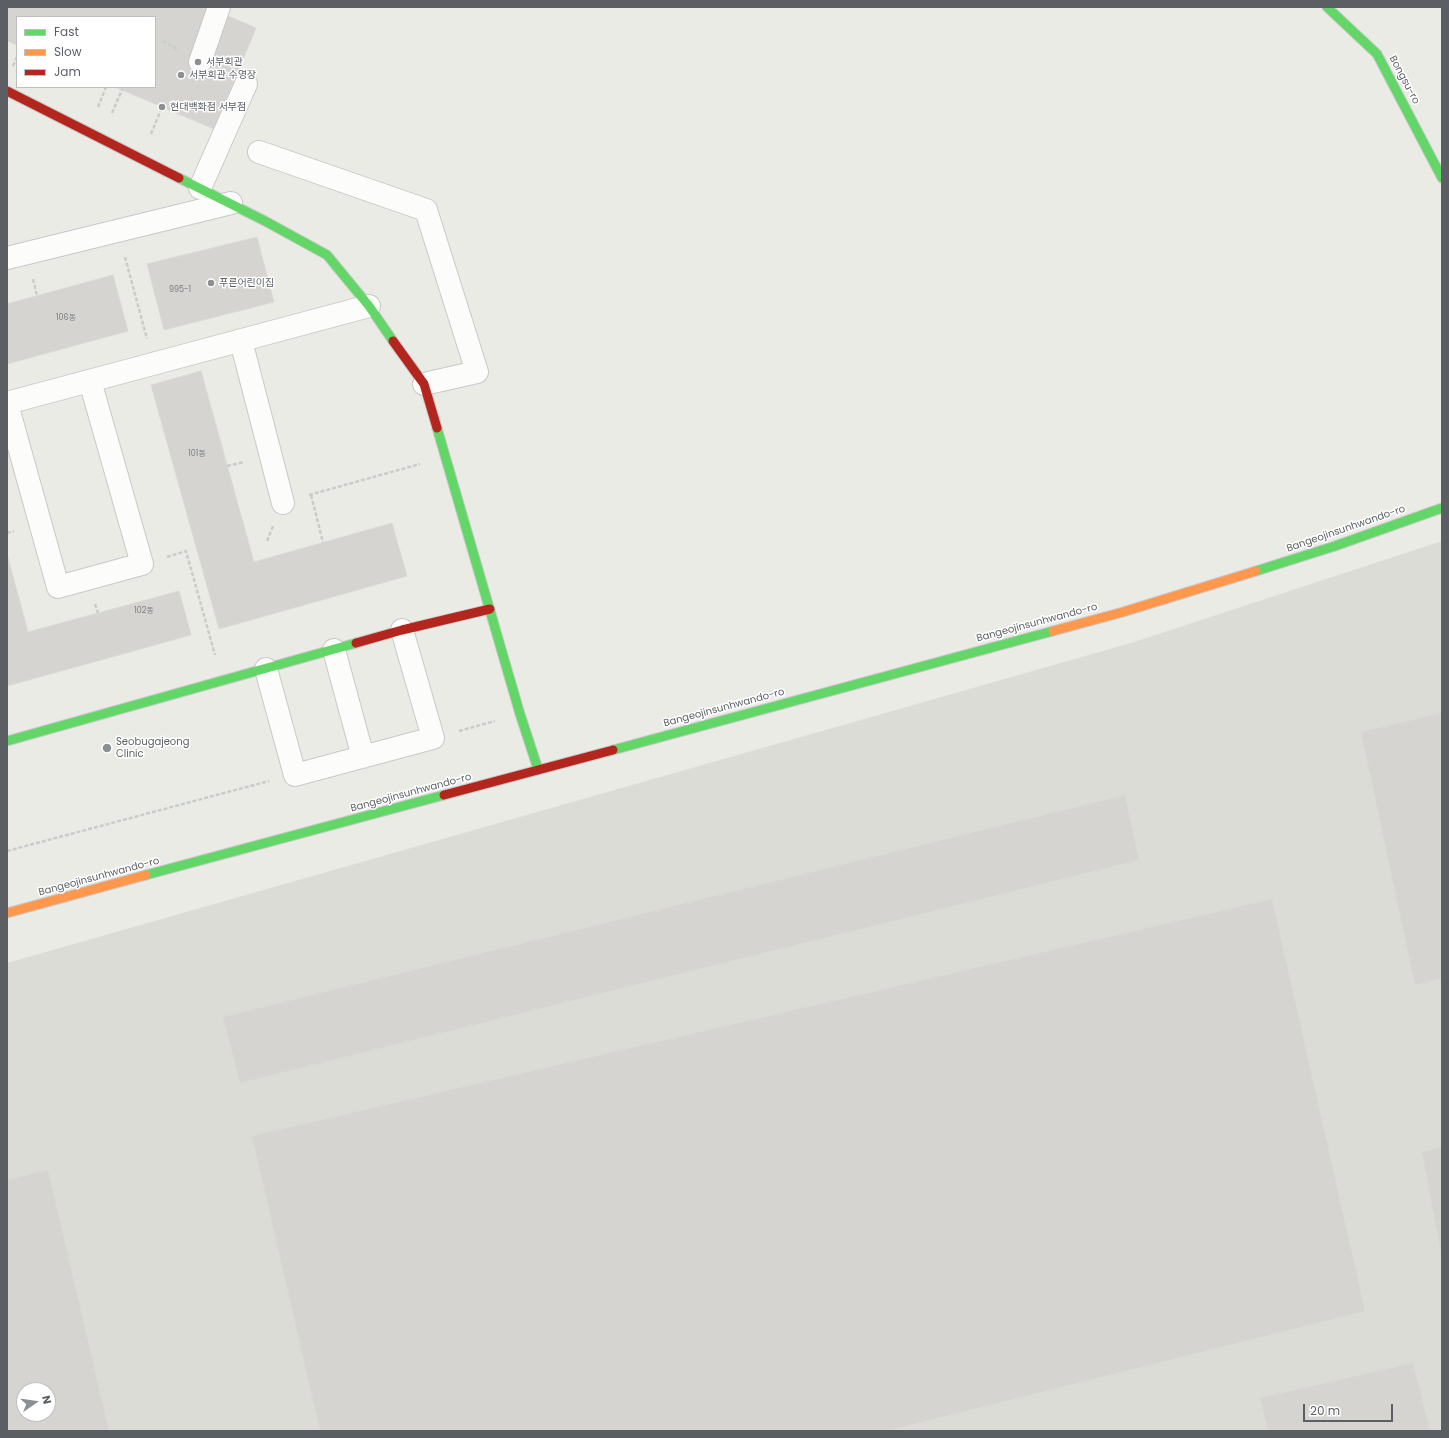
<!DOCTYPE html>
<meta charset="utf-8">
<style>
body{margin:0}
#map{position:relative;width:1449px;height:1438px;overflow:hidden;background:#ebebe6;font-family:Poppins,sans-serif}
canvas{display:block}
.frame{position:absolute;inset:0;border:8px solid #5b5f64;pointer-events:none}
.legend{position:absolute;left:16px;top:16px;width:140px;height:72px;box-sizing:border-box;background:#fff;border:1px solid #bdbfc1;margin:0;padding:5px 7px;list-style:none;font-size:12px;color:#5b5f64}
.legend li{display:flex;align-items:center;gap:8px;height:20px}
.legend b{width:20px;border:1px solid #bdbfc1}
.north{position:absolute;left:16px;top:1382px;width:40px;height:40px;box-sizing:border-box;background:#fff;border:1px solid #bdbfc1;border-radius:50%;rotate:77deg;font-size:11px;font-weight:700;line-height:16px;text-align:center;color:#5b5f64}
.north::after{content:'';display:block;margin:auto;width:14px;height:18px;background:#8d9092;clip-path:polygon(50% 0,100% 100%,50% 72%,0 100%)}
.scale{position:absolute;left:1303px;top:1404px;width:90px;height:18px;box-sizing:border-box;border:2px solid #5b5f64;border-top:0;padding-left:5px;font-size:12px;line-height:14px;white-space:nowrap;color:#5b5f64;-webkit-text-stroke:3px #fff;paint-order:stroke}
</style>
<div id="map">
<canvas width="1449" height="1438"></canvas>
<div class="frame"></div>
<ul class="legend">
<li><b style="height:5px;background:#63d668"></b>Fast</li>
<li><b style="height:5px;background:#ff974d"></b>Slow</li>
<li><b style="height:5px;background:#b3261e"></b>Jam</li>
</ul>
<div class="north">N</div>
<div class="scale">20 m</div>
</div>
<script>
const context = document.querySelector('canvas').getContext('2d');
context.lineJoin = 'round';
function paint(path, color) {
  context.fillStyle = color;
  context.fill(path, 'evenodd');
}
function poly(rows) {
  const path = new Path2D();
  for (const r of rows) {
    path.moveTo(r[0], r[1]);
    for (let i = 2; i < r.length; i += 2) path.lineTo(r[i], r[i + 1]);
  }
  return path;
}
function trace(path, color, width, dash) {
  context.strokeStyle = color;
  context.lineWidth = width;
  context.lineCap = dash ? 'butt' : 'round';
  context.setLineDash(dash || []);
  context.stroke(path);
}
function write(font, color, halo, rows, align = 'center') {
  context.font = font + ' Poppins,"Noto Sans KR",sans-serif';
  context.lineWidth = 3;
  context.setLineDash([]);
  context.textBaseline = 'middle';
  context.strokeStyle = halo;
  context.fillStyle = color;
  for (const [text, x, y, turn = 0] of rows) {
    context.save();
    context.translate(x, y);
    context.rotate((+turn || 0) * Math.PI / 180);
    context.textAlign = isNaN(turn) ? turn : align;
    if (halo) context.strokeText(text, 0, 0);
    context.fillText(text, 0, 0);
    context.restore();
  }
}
const industrial = poly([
 [1442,541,1442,1431,7,1431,7,963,1131,643],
 [24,1390,48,1390,48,1414,24,1414]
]);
const building = poly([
 [7,7,207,7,256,28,214,129,115,87,155,87,155,17,17,17,17,45,7,41,7,7],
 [257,237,274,302,164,330,147,264,257,237],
 [113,275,128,331,7,364,7,304,113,275],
 [201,371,254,562,392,523,407,576,219,629,151,385,201,371],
 [7,554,28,632,179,591,191,635,7,686,7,554],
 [1442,713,1442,978,1415,985,1361,732,1442,713],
 [1125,795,1139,860,240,1083,223,1017,1125,795],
 [1272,899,1365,1311,886,1431,320,1431,252,1136,1272,899],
 [1442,1147,1442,1258,1422,1152,1442,1147],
 [48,1170,109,1431,7,1431,7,1180,48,1170],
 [24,1390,48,1390,48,1414,24,1414,24,1390],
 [1413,1363,1430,1431,1268,1431,1260,1398,1413,1363]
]);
const path = poly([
 [163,41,177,49],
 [13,66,17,57],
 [98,107,106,87],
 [112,113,122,90],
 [151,134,162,107],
 [125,257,147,339],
 [33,279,37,296],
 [227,466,244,462],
 [309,495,420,464],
 [311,495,323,542],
 [7,533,14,531],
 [267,541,273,526],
 [167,557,186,551,215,655],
 [95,604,98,613],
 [459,731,495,721],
 [7,851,269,781]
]);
const street = poly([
 [200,62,219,7],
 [259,152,426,210,477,372,424,384],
 [200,188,246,84],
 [7,258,231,203],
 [241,341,283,503],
 [7,403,369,306],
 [7,404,58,587,142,564,90,381],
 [334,650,363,757],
 [266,669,295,775,433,738,402,630]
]);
const fast = poly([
 [1327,7,1377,54,1442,178],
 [179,178,265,221,327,255,369,306,393,341],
 [437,428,520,714,538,769],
 [1256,571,1335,546,1442,508],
 [7,741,356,643],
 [613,750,1053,631],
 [146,875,444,795]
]);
const slow = poly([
 [1053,631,1123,612,1256,571],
 [7,913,146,875]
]);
const jam = poly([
 [7,91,179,178],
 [393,341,424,384,437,428],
 [356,643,402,630,490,609],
 [444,795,613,750]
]);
const markers = [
 [198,62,4,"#8d9092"],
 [181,75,4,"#8d9092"],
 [162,107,4,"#8d9092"],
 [211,283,4,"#8d9092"],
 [107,748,5,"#8d9092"]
];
const numberNames = [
 ["995-1",180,290],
 ["106동",66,318],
 ["101동",197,454],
 ["102동",144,611]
];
const poiNames = [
 ["서부회관",206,62],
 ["서부회관 수영장",189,75],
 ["현대백화점 서부점",170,107],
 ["푸른어린이집",219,283],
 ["Seobugajeong",116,742],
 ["Clinic",116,754]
];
const streetNames = [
 ["Bongsu-ro",1404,80,62],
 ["Bangeojinsunhwando-ro",1346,529,-19],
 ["Bangeojinsunhwando-ro",1037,623,-15],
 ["Bangeojinsunhwando-ro",724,708,-15],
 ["Bangeojinsunhwando-ro",411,793,-15],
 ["Bangeojinsunhwando-ro",99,877,-15]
];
paint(industrial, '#dcdcd7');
paint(building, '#d5d4d1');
trace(building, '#dad9d5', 1);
trace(street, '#c8c9c8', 24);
trace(fast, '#c9c9c9', 11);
trace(slow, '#c9c9c9', 11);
trace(jam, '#c9c9c9', 11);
trace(path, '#c8cdcb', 2.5, [4, 2]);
trace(street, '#fcfcfb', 22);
trace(fast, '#63d668', 9);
trace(slow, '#ff974d', 9);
trace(jam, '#b3261e', 9);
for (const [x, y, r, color] of markers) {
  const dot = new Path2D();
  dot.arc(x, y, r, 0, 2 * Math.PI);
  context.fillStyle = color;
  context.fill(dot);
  trace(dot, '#fff', 1.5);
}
write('8px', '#7a7d80', null, numberNames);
write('10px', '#5b5f64', '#fff', poiNames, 'left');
write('10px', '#5b5f64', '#fff', streetNames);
</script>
